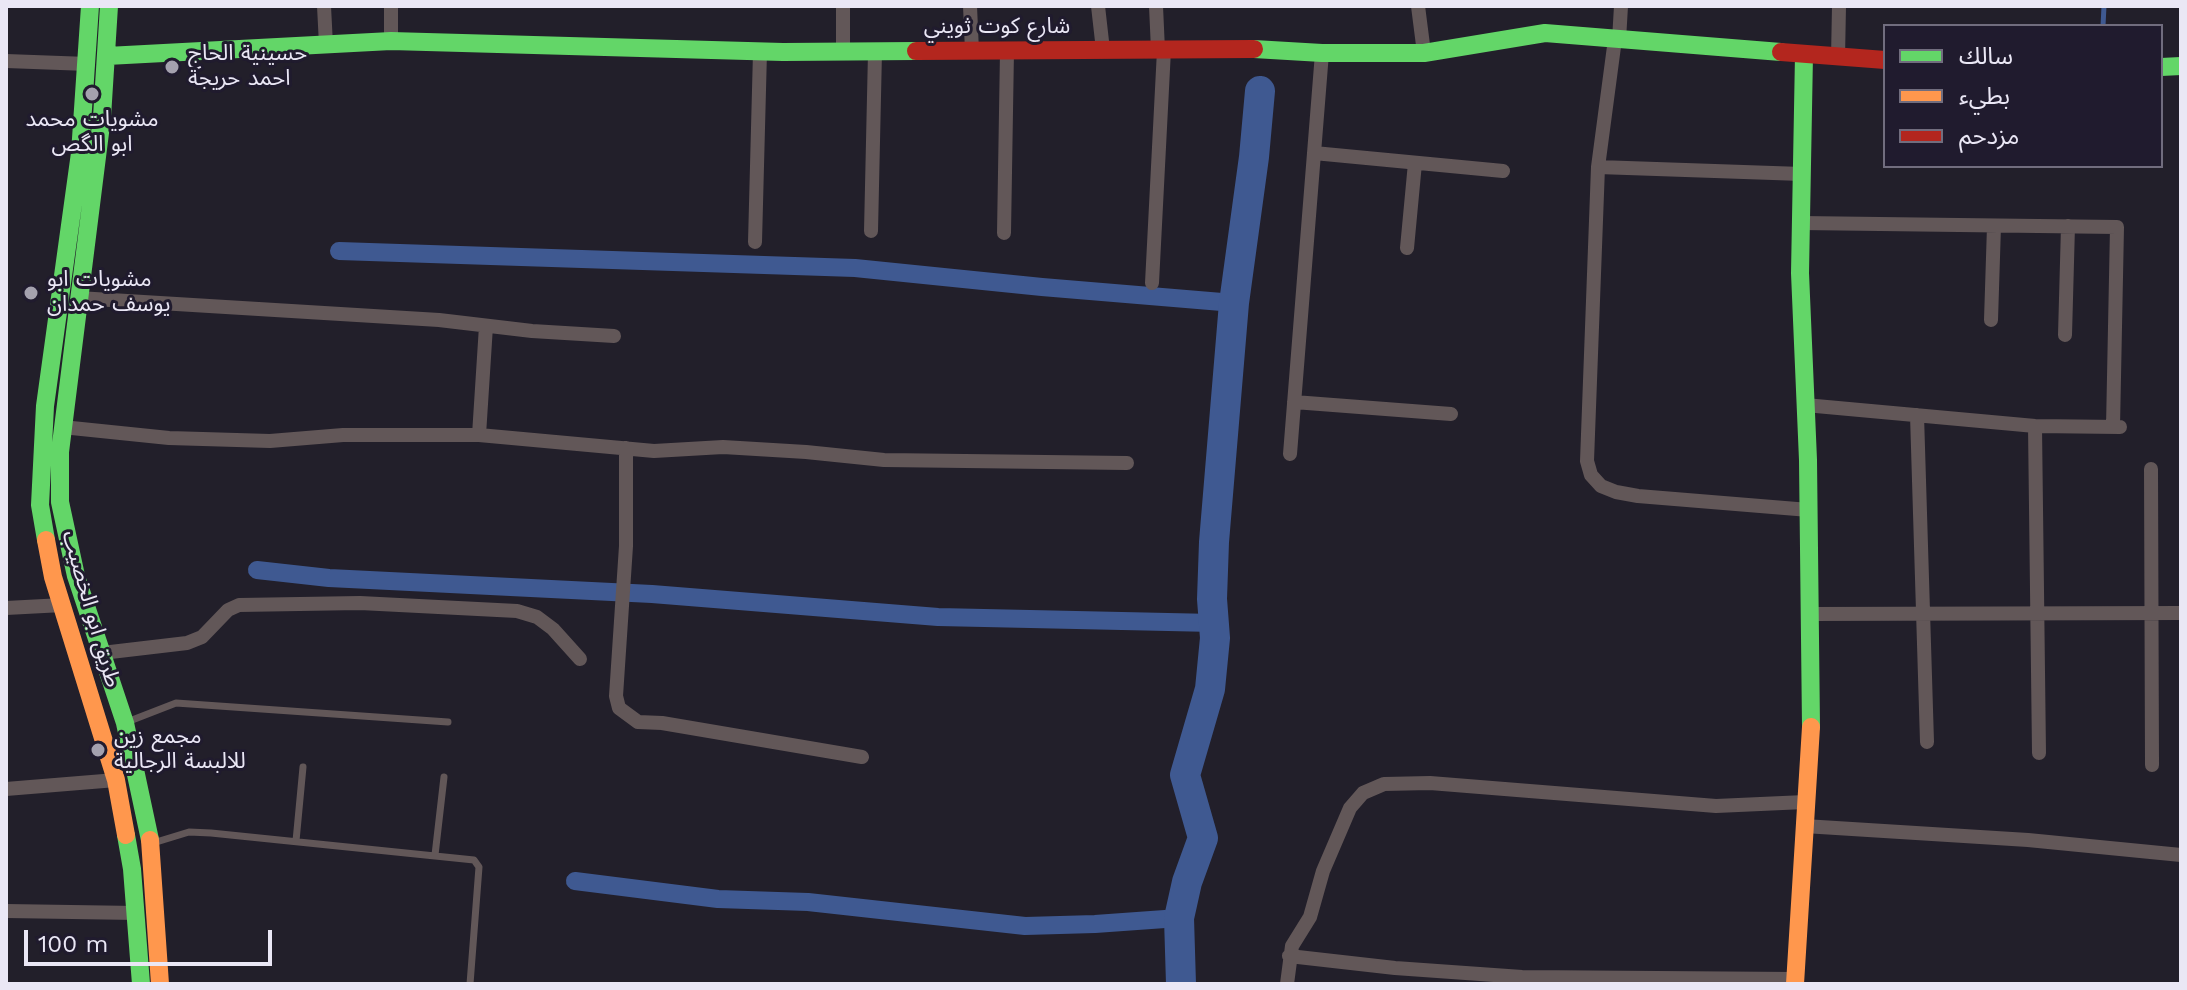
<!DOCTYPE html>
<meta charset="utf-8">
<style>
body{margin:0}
#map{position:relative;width:2187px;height:990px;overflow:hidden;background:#221f2a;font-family:"Work Sans","Noto Sans Arabic",sans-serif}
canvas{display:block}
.frame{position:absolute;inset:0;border:8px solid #eae7f5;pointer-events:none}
.legend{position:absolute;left:1883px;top:24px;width:280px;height:144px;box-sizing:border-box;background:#201b2e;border:2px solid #716d7e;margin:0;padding:10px 14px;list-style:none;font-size:24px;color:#eae7f5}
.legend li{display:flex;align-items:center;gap:16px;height:40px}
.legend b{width:40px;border:2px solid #716d7e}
.scale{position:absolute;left:24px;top:930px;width:248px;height:36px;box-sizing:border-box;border:4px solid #eae7f5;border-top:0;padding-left:10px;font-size:24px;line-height:28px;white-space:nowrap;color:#eae7f5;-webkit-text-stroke:6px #201b2e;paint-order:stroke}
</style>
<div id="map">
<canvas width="2187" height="990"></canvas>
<div class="frame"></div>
<ul class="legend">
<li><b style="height:10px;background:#63d668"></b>سالك</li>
<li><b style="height:10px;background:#ff974d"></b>بطيء</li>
<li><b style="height:10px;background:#b3261e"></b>مزدحم</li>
</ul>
<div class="scale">100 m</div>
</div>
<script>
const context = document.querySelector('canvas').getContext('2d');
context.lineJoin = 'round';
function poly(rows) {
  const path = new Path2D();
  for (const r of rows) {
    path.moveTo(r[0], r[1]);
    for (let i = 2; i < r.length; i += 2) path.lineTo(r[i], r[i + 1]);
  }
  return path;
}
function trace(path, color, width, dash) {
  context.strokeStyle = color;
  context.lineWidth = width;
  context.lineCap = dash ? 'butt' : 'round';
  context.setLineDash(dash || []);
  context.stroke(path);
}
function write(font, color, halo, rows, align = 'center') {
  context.font = font + ' "Work Sans","Noto Sans Arabic",sans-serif';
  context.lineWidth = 6;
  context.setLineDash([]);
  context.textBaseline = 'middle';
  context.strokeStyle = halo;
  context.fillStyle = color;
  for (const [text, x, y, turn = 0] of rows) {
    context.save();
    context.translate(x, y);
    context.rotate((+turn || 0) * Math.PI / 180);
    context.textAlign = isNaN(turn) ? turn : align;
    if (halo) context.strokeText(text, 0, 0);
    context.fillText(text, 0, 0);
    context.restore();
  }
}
const stream = poly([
 [2103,26,2104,6]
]);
const canal = poly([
 [339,251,855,268,1042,287,1234,303],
 [257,570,329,578,652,594,938,617,1214,623],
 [575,881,718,899,808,902,1025,926,1095,924,1179,918]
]);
const river = poly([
 [1181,984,1179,918,1187,882,1203,838,1185,775,1210,689,1215,638,1212,599,1214,542,1234,303,1254,157,1260,91]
]);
const lane = poly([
 [127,722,176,703,448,722],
 [296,841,303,767],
 [153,843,189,832,211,833,474,860,479,867,470,984],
 [435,855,444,777]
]);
const street = poly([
 [324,6,326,45],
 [391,6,391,41],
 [843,6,843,52],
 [970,6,972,51],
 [1098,6,1103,50],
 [1156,6,1158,50],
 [1418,6,1424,53],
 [1615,39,1598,167,1587,461,1591,475,1601,486,1616,492,1638,496,1809,510],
 [1619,40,1621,6],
 [1838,58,1839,6],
 [6,61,88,64],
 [1314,153,1503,171],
 [1598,167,1802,174],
 [1801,223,2117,227,2113,427],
 [871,231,875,52],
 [1004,233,1007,51],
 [755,242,760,52],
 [1407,248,1415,163],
 [1152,283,1164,50],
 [78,298,439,320,532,331,614,336],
 [1991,320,1994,226],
 [2065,335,2068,226],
 [1294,402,1451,414],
 [1805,405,2035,426,2120,427],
 [1917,415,1927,742],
 [2035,426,2039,753],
 [62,427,169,438,270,441,343,435,479,435,654,451,723,447,806,452,884,460,1127,463],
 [479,435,486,326],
 [626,448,626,546,616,696,619,708,638,722,662,723,862,757],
 [1290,454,1322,53],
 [2151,469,2152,765],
 [6,608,63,605],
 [1810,614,2181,613],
 [102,653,187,643,202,637,228,610,239,605,360,603,517,611,537,617,553,629,580,659],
 [6,789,116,780],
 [1804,826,2028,840,2181,855],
 [6,911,137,913],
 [1289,956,1395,968,1522,977,1795,979],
 [1287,984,1292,946,1310,917,1323,871,1350,808,1363,793,1384,784,1430,783,1716,806,1805,802]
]);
const fast = poly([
 [109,6,102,117,60,452,60,502,76,576,125,723,150,840],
 [1254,49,1322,53,1424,53,1545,33,1781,52],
 [1804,55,1800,273,1808,460,1811,727],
 [107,56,391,41,783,52,916,51],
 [2161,67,2181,66],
 [46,540,40,505,45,406,80,153,90,6],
 [126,835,132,869,141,984]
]);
const slow = poly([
 [46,540,53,577,116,780,126,835],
 [150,840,160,984],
 [1795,984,1811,727]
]);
const jam = poly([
 [916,51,1254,49],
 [1781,52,1885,60]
]);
const markers = [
 [172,67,8,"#a4a1ae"],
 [92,94,8,"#a4a1ae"],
 [31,293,8,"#a4a1ae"],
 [98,750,8,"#a4a1ae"]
];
const streetNames = [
 ["شارع كوت ثويني",997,27],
 ["طريق ابو الخصيب",91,609,74]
];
const poiNames = [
 ["حسينية الحاج",188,54],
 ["احمد حريجة",188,79],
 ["مشويات محمد",92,120,"center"],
 ["ابو الگص",92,145,"center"],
 ["مشويات ابو",47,280],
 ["يوسف حمدان",47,305],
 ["مجمع زين",114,737],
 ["للالبسة الرجالية",114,762]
];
trace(stream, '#3f5991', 5);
trace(canal, '#3f5991', 18);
trace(river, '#3f5991', 30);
trace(lane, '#625758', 7);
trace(street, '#625758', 14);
trace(fast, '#63d668', 18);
trace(slow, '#ff974d', 18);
trace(jam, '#b3261e', 18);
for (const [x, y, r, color] of markers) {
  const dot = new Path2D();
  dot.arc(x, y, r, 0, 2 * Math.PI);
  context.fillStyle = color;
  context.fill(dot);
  trace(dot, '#201b2e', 3);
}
write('22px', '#eae7f5', '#201b2e', streetNames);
write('22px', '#eae7f5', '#201b2e', poiNames, 'left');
</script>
